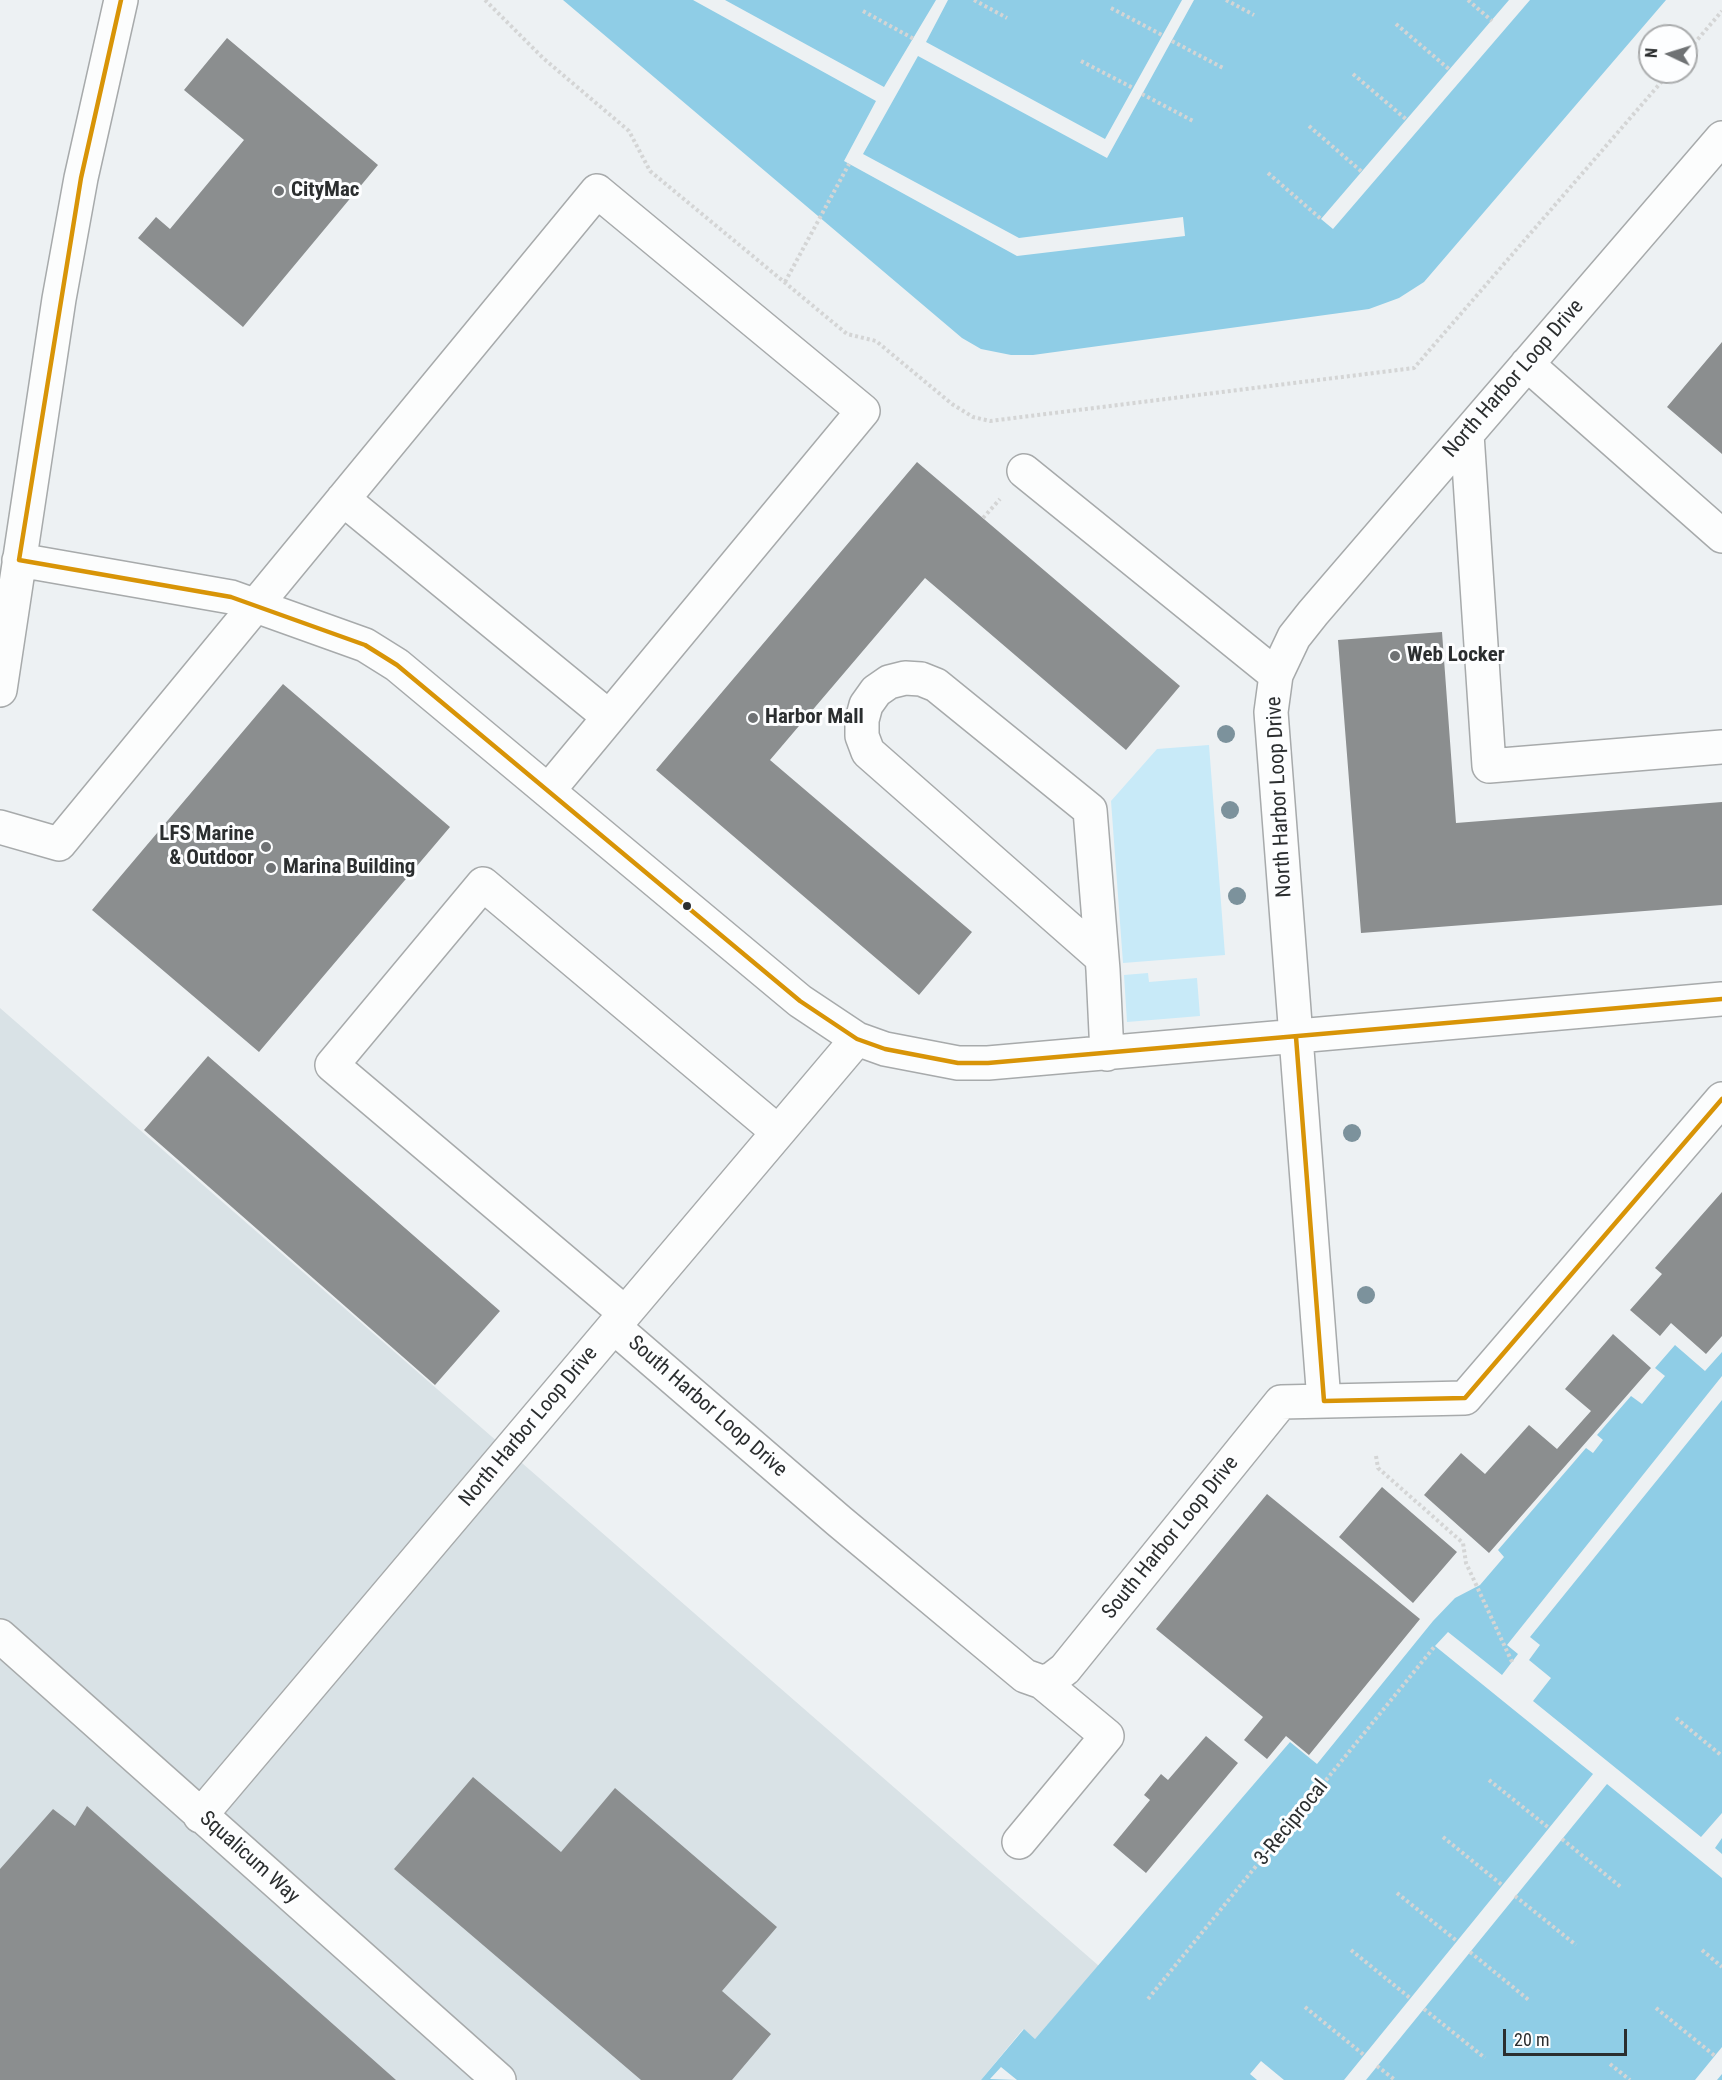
<!DOCTYPE html>
<style>
body{margin:0}
#map{position:relative;width:1722px;height:2080px;overflow:hidden;background:#edf1f3;font-family:"Roboto Condensed",sans-serif}
canvas{display:block}
.north{position:absolute;left:1638px;top:24px;width:60px;height:60px;box-sizing:border-box;background:#fdfeff;border:2px solid #a9abac;border-radius:50%;rotate:274deg;font-size:16px;font-weight:700;line-height:24px;text-align:center;color:#2b2e2f}
.north::after{content:'';display:block;margin:auto;width:21px;height:27px;background:#6f7274;clip-path:polygon(50% 0,100% 100%,50% 72%,0 100%)}
.scale{position:absolute;left:1503px;top:2029px;width:124px;height:27px;box-sizing:border-box;border:3px solid #2b2e2f;border-top:0;padding-left:8px;font-size:18px;line-height:21px;white-space:nowrap;color:#2b2e2f;-webkit-text-stroke:4px #fdfeff;paint-order:stroke}
</style>
<div id="map">
<canvas width="1722" height="2080"></canvas>
<div class="north">N</div>
<div class="scale">20 m</div>
</div>
<script>
const context = document.querySelector('canvas').getContext('2d');
context.lineJoin = 'round';
function paint(path, color) {
  context.fillStyle = color;
  context.fill(path, 'evenodd');
}
function poly(rows) {
  const path = new Path2D();
  for (const r of rows) {
    path.moveTo(r[0], r[1]);
    for (let i = 2; i < r.length; i += 2) path.lineTo(r[i], r[i + 1]);
  }
  return path;
}
function trace(path, color, width, dash) {
  context.strokeStyle = color;
  context.lineWidth = width;
  context.lineCap = dash ? 'butt' : 'round';
  context.setLineDash(dash || []);
  context.stroke(path);
}
function write(font, color, halo, rows, align = 'center') {
  context.font = font + ' "Roboto Condensed",sans-serif';
  context.lineWidth = 6;
  context.setLineDash([]);
  context.textBaseline = 'middle';
  context.strokeStyle = halo;
  context.fillStyle = color;
  for (const [text, x, y, turn = 0] of rows) {
    context.save();
    context.translate(x, y);
    context.rotate((+turn || 0) * Math.PI / 180);
    context.textAlign = isNaN(turn) ? turn : align;
    if (halo) context.strokeText(text, 0, 0);
    context.fillText(text, 0, 0);
    context.restore();
  }
}
const built = poly([
 [0,1008,1099,1966,1035,2039,1023,2029,981,2080,0,2080]
]);
const green = poly([
 [1209,745,1225,955,1123,963,1111,801,1157,749],
 [1148,973,1149,982,1197,978,1200,1016,1127,1022,1124,975]
]);
const water = poly([
 [563,0,1666,0,1424,282,1399,298,1369,309,1033,355,1011,355,981,349,962,338],
 [1675,1345,1705,1371,1722,1352,1722,2080,981,2080,1024,2029,1035,2039,1290,1742,1317,1764,1433,1621,1455,1598,1480,1585,1504,1557,1498,1550,1586,1448,1593,1453,1603,1440,1597,1435,1631,1396,1642,1404,1665,1376,1655,1368]
]);
const pier = poly([
 [693,0,725,0,884,87,936,0,948,0,926,42,1105,139,1182,0,1194,0,1107,158,918,56,863,154,1019,238,1183,217,1185,236,1017,256,844,161,876,101],
 [1509,0,1530,0,1333,229,1321,219],
 [1722,1376,1722,1400,1530,1637,1540,1645,1529,1660,1551,1678,1533,1701,1701,1837,1722,1813,1722,1838,1715,1848,1722,1854,1722,1878,1607,1784,1366,2080,1344,2080,1593,1774,1435,1646,1448,1632,1502,1675,1518,1654,1507,1645],
 [1722,2047,1722,2074,1717,2080,1695,2080],
 [1261,2061,1284,2080,1257,2080,1250,2074],
 [1001,2067,1017,2080,990,2079]
]);
const building = poly([
 [227,38,378,165,243,327,138,238,156,217,170,229,244,140,184,90],
 [1722,342,1722,454,1667,407],
 [917,462,1180,686,1126,750,925,578,770,760,972,932,919,995,656,770],
 [1442,632,1456,823,1722,802,1722,905,1361,933,1338,640],
 [283,684,450,827,259,1052,92,910],
 [208,1056,500,1311,435,1385,144,1130],
 [1722,1192,1722,1336,1706,1354,1671,1323,1660,1336,1630,1310,1662,1274,1655,1268],
 [1613,1334,1651,1368,1489,1553,1424,1495,1461,1453,1485,1474,1529,1425,1557,1449,1591,1411,1565,1389],
 [1382,1487,1457,1552,1413,1603,1339,1537],
 [1267,1494,1420,1619,1309,1755,1286,1736,1267,1759,1244,1740,1263,1717,1156,1629],
 [1206,1736,1238,1763,1146,1873,1113,1845,1150,1800,1144,1795,1161,1774,1168,1780],
 [473,1777,561,1852,615,1788,777,1927,722,1991,771,2034,732,2080,641,2080,394,1869],
 [87,1806,396,2080,0,2080,0,1869,53,1809,75,1826]
]);
const path = poly([
 [485,0,543,58,629,131,650,171,847,334,876,341,952,404,973,417,990,421,1414,368,1670,72],
 [974,0,1007,18],
 [1226,0,1254,15],
 [1468,0,1492,21],
 [1111,8,1162,35],
 [863,11,914,39],
 [1396,24,1450,70],
 [1172,41,1225,69],
 [1686,53,1722,11],
 [1081,61,1133,88],
 [1353,74,1407,120],
 [1142,94,1195,122],
 [1309,126,1362,172],
 [1268,173,1321,219],
 [785,282,849,164],
 [983,518,1000,499],
 [1376,1456,1378,1468,1463,1543,1466,1563,1512,1662],
 [1676,1718,1722,1756],
 [1489,1780,1549,1828],
 [1443,1837,1502,1885],
 [1562,1839,1622,1888],
 [1397,1893,1457,1941],
 [1515,1896,1576,1945],
 [1351,1950,1410,1998],
 [1702,1950,1722,1967],
 [1470,1952,1530,2001],
 [1148,1999,1435,1646],
 [1305,2007,1364,2055],
 [1656,2008,1715,2056],
 [1424,2009,1485,2058],
 [1610,2064,1630,2080],
 [1377,2066,1395,2080]
]);
const minor = poly([
 [1527,364,1722,536],
 [1467,434,1489,766,1722,747],
 [1024,471,1276,675],
 [343,499,609,717],
 [19,560,231,597,365,645,397,665,800,1001,857,1039,885,1049,958,1063,988,1063,1722,999],
 [0,690,59,299,81,178,121,0],
 [0,827,59,844,597,191,863,411,548,791],
 [1101,957,868,752,862,736,862,720,866,705,876,691,889,682,905,678,921,679,936,685,1090,810,1103,970,1107,1054],
 [625,1313,332,1065,483,884,778,1132],
 [614,1327,839,1521,1025,1676,1042,1682,1052,1679,1065,1669,1281,1402,1465,1398,1722,1099],
 [1324,1401,1271,712,1276,675,1294,637,1313,613,1722,138],
 [0,1636,499,2080],
 [200,1816,857,1039],
 [1019,1842,1107,1736,1042,1682]
]);
const bus1 = poly([
 [19,560,231,597,365,645,397,665,800,1001,857,1039,885,1049,958,1063,988,1063,1722,999],
 [19,560,81,178,121,0],
 [1296,1037,1324,1401,1465,1398,1722,1099]
]);
const trees = [
 [1226,734],
 [1230,810],
 [1237,896],
 [1352,1133],
 [1366,1295]
];
const markers = [
 [279,191,6,"#6f7274"],
 [1395,656,6,"#6f7274"],
 [753,718,6,"#6f7274"],
 [266,847,6,"#6f7274"],
 [271,868,6,"#6f7274"],
 [687,906,5,"#2b2e2f"]
];
const poiNames = [
 ["CityMac",291,191],
 ["Web Locker",1407,656],
 ["Harbor Mall",765,718],
 ["LFS Marine",254,835,"right"],
 ["& Outdoor",254,859,"right"],
 ["Marina Building",283,868]
];
const streetNames = [
 ["North Harbor Loop Drive",1514,379,-49],
 ["North Harbor Loop Drive",1280,797,-93],
 ["South Harbor Loop Drive",707,1407,41],
 ["North Harbor Loop Drive",529,1427,-50],
 ["South Harbor Loop Drive",1171,1538,-51],
 ["3-Reciprocal",1292,1823,-51],
 ["Squalicum Way",249,1858,42]
];
paint(built, '#d9e2e6');
paint(green, '#c8eaf8');
paint(water, '#8fcde6');
paint(pier, '#edf1f3');
paint(building, '#8b8e8f');
trace(minor, '#a7aaab', 36);
trace(path, '#d4d5d5', 4, [3, 3]);
trace(minor, '#fcfdfd', 33);
trace(bus1, '#d89407', 4.5);
context.fillStyle = '#7c929c';
for (const [x, y] of trees) {
  context.beginPath();
  context.arc(x, y, 9, 0, 2 * Math.PI);
  context.fill();
}
for (const [x, y, r, color] of markers) {
  const dot = new Path2D();
  dot.arc(x, y, r, 0, 2 * Math.PI);
  context.fillStyle = color;
  context.fill(dot);
  trace(dot, '#fdfeff', 2);
}
write('bold 21px', '#2b2e2f', '#fdfeff', poiNames, 'left');
write('21px', '#2b2e2f', '#fdfeff', streetNames);
</script>
